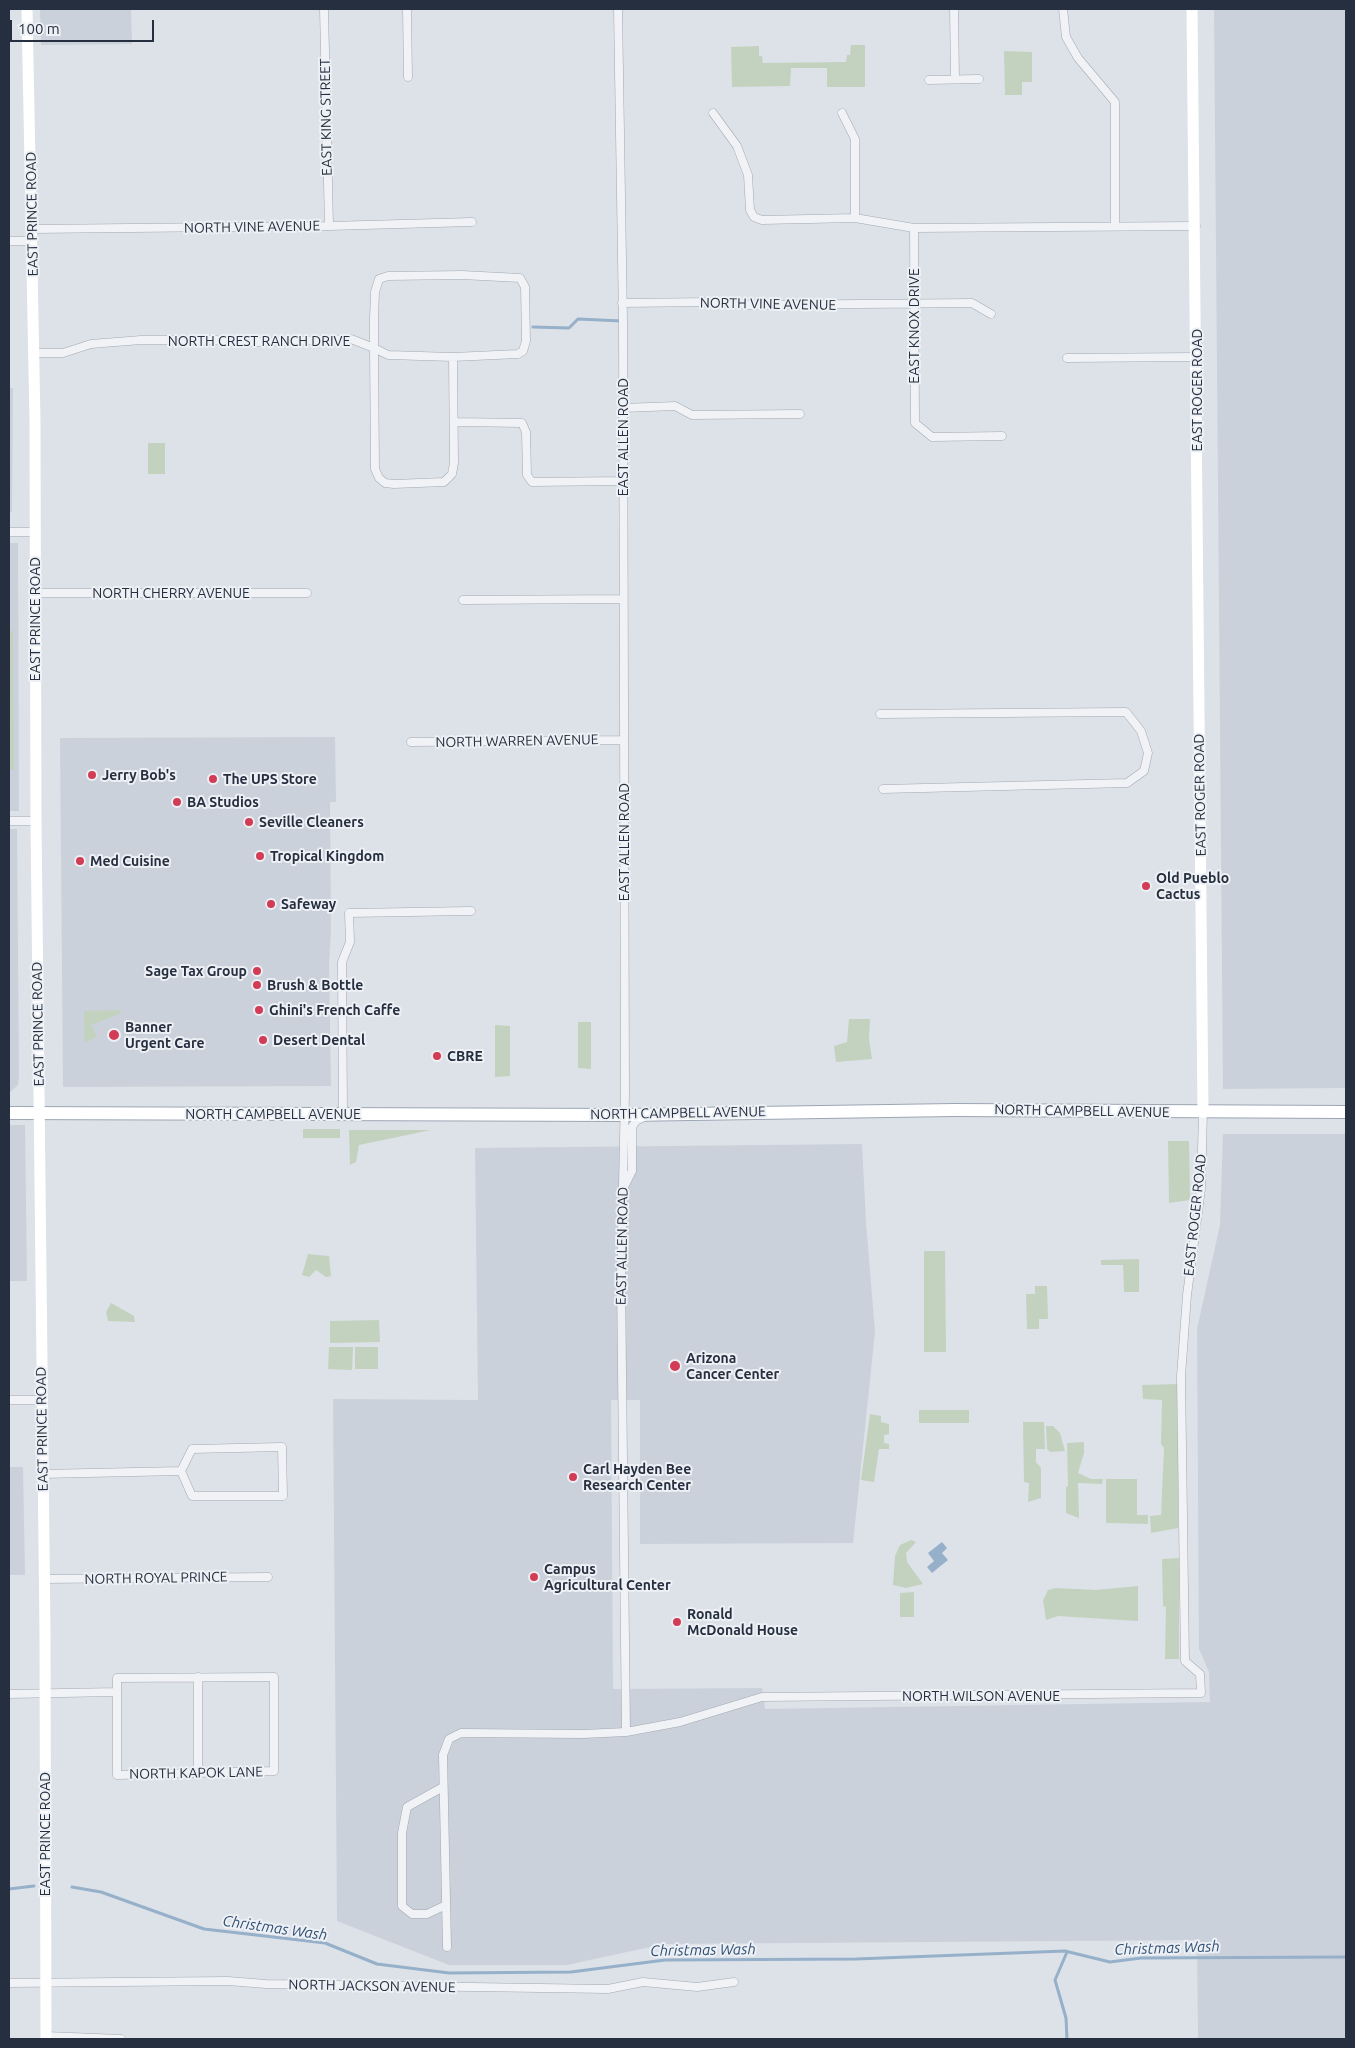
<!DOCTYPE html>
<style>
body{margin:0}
#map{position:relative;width:1355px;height:2048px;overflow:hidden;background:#dde2e8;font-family:Ubuntu,sans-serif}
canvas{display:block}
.frame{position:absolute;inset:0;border:10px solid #262f3f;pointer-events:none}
.scale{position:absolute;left:10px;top:20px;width:144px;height:22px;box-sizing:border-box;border:2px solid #262f3f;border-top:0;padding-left:6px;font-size:15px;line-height:18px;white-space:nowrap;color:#262f3f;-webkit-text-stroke:4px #edf0f5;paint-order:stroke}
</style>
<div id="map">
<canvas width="1355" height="2048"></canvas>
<div class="frame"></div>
<div class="scale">100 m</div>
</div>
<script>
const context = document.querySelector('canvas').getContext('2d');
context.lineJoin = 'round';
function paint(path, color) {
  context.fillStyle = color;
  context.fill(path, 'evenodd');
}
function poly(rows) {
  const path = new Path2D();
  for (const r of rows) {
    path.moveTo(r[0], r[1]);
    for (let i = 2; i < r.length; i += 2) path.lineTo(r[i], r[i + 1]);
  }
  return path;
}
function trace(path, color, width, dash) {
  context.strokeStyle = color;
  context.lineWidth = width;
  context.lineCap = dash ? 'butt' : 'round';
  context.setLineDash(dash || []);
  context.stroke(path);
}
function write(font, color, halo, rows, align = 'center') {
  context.font = font + ' Ubuntu,sans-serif';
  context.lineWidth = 4;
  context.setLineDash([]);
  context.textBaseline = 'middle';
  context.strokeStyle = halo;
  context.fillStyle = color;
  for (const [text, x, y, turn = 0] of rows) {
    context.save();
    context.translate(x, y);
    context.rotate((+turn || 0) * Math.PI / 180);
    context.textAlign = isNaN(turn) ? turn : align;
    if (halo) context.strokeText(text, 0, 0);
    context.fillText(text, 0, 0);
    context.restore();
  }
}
const built = poly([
 [40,9,131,9,132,44,41,45],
 [1214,9,1346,9,1346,1088,1223,1089],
 [9,388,13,388,12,512,9,513],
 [9,543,18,543,19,811,9,811],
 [335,737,336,802,330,802,331,931,329,963,331,1086,63,1087,60,738],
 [9,829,17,829,19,1077,18,1085,9,1093],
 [9,1125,25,1125,27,1281,9,1281],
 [1223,1134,1346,1134,1346,2039,1198,2039,1197,1940,664,1944,567,1965,449,1965,337,1921,333,1399,478,1400,475,1148,862,1144,866,1223,875,1332,853,1543,640,1544,640,1400,611,1400,613,1689,762,1688,765,1709,1210,1702,1209,1672,1199,1649,1197,1329,1220,1225],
 [9,1467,23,1467,25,1575,9,1575]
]);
const green = poly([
 [851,45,865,45,865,87,827,87,827,68,791,68,790,86,732,87,731,47,759,46,759,56,762,56,763,63,846,62,847,55,850,55],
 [1004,51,1032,52,1032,82,1022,82,1022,95,1005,95],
 [148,443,165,443,165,474,148,474],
 [9,631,13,631,14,770,9,770],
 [119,1010,121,1012,117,1015,91,1025,97,1037,84,1043,84,1011],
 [849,1019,870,1019,869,1039,872,1059,836,1062,834,1046,847,1042],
 [578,1022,591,1022,591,1069,578,1068],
 [495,1025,510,1026,510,1076,495,1077],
 [303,1129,340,1129,340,1138,303,1138],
 [349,1130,431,1130,359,1145,356,1162,350,1165],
 [1168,1141,1189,1141,1190,1200,1169,1203],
 [924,1251,945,1251,946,1352,924,1352],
 [308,1254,329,1256,331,1276,326,1277,316,1270,309,1277,302,1275],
 [1139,1259,1139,1292,1124,1292,1123,1265,1101,1265,1101,1260],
 [1035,1286,1047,1286,1048,1319,1039,1319,1039,1329,1027,1329,1026,1294,1035,1294],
 [111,1303,134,1316,135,1322,108,1321,106,1312],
 [379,1320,380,1342,330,1343,330,1321],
 [329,1347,353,1347,352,1370,328,1369],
 [355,1347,378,1347,378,1369,355,1369],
 [1178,1384,1178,1528,1151,1533,1150,1516,1161,1515,1164,1448,1161,1444,1162,1400,1143,1399,1142,1385],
 [919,1410,969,1410,969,1423,919,1423],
 [870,1414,881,1416,881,1422,889,1424,889,1434,884,1435,884,1443,889,1444,889,1449,879,1449,874,1482,861,1480],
 [1023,1422,1044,1422,1045,1449,1036,1449,1036,1462,1041,1468,1041,1498,1028,1502,1029,1483,1024,1482],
 [1046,1426,1053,1426,1060,1433,1065,1451,1050,1452,1047,1449],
 [1084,1442,1084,1453,1078,1473,1091,1479,1103,1479,1102,1484,1078,1483,1079,1518,1066,1513,1066,1487,1068,1486,1067,1443],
 [1106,1479,1137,1479,1137,1515,1148,1515,1148,1524,1106,1523],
 [911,1540,916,1542,906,1553,907,1562,923,1584,906,1588,893,1585,895,1556,900,1545],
 [1179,1558,1179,1659,1165,1659,1166,1607,1163,1606,1162,1559],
 [1138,1586,1138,1621,1058,1616,1046,1620,1043,1600,1048,1590,1056,1588,1096,1590],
 [914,1592,914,1617,900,1617,900,1593]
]);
const water = poly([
 [942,1542,947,1548,942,1553,948,1560,932,1573,927,1567,934,1561,928,1553]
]);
const stream = poly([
 [533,327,569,328,578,319,622,321],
 [72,1887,101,1892,204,1929,325,1943,377,1964,449,1973,571,1972,665,1960,856,1959,1065,1951,1110,1962,1141,1958,1346,1957],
 [9,1889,34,1886],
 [1067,2039,1066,2018,1055,1980,1067,1952]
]);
const street = poly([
 [324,9,329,226],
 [407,9,408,77],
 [618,9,623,321,625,1093,621,1279,626,1732,680,1722,762,1697,1201,1693,1200,1674,1185,1661,1181,1376,1187,1295,1201,1189,1203,1112],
 [954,9,955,79],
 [1063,9,1066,37,1078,58,1115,102,1115,226],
 [929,80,979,79],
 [713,113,737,146,748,175,750,210,754,217,762,220,855,218,914,228,1196,226],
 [842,113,855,139,855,218],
 [914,228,915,423,932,437,1002,436],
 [32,229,329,226,472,222],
 [9,241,32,241],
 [622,303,711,302,748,305,972,303,991,314],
 [34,353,63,353,91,344,141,340,216,340,235,343,351,339,374,348,388,355,453,357,518,354,523,351,526,341,525,287,520,278,462,275,388,276,379,279,375,292,374,319,374,348,375,469,379,478,385,483,394,484,444,482,452,474,454,463,453,357],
 [1067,358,1196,357],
 [623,408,675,406,692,415,800,414],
 [454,422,522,423,526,432,527,475,532,482,623,481],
 [9,532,34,532],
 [34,593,307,593],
 [463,600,623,599],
 [880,714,1126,712,1141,731,1148,753,1144,771,1127,783,883,789],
 [411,742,624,740],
 [9,821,36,821],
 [343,1114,342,962,350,942,349,913,471,911],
 [625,1185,632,1171,632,1127,636,1121,644,1117],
 [9,1400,41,1400],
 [282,1447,283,1496,192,1496,181,1471,192,1449,282,1447],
 [42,1474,181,1471],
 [44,1579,268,1577],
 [198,1677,198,1773],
 [9,1694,117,1692,117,1678,274,1677,274,1771,117,1775,117,1692],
 [443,1787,407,1807,402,1833,402,1906,412,1914,427,1914,446,1905],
 [447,1947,443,1755,449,1739,461,1733,583,1734,626,1732],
 [9,1983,228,1981,266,1984,608,1989,643,1982,697,1987,734,1982],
 [46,2036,121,2039]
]);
const secondary = poly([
 [27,9,35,422,36,821,45,1635,46,2039],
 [1192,9,1203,1112]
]);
const primary = poly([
 [9,1113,625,1115,954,1110,1346,1112]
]);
const markers = [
 [92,775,5,"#d33c55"],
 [213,779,5,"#d33c55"],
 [177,802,5,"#d33c55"],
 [249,822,5,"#d33c55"],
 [260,856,5,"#d33c55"],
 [80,861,5,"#d33c55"],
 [1146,886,5,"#d33c55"],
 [271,904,5,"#d33c55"],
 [257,971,5,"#d33c55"],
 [257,985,5,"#d33c55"],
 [259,1010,5,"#d33c55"],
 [114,1035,6,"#d33c55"],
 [263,1040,5,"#d33c55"],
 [437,1056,5,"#d33c55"],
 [675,1366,6,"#d33c55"],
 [573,1477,5,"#d33c55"],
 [534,1577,5,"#d33c55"],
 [677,1622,5,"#d33c55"]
];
const streetNames = [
 ["EAST KING STREET",326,117,-91],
 ["EAST PRINCE ROAD",32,214,-91],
 ["NORTH VINE AVENUE",252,227,-1],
 ["NORTH VINE AVENUE",768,304,1],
 ["EAST KNOX DRIVE",914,326,-90],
 ["NORTH CREST RANCH DRIVE",259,341],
 ["EAST ROGER ROAD",1197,390,-90],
 ["EAST ALLEN ROAD",623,437,-90],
 ["NORTH CHERRY AVENUE",171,593],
 ["EAST PRINCE ROAD",35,619,-90],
 ["NORTH WARREN AVENUE",517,741,-1],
 ["EAST ROGER ROAD",1200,795,-91],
 ["EAST ALLEN ROAD",624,842,-90],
 ["EAST PRINCE ROAD",38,1024,-91],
 ["NORTH CAMPBELL AVENUE",1082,1111,1],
 ["NORTH CAMPBELL AVENUE",678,1113,-1],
 ["NORTH CAMPBELL AVENUE",273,1114],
 ["EAST ROGER ROAD",1195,1215,-84],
 ["EAST ALLEN ROAD",622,1246,-89],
 ["EAST PRINCE ROAD",42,1429,-91],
 ["NORTH ROYAL PRINCE",156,1578,-1],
 ["NORTH WILSON AVENUE",981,1696],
 ["NORTH KAPOK LANE",196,1773,-1],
 ["EAST PRINCE ROAD",45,1834,-90],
 ["NORTH JACKSON AVENUE",372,1986,1]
];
const poiNames = [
 ["Jerry Bob's",102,775],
 ["The UPS Store",223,779],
 ["BA Studios",187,802],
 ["Seville Cleaners",259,822],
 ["Tropical Kingdom",270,856],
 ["Med Cuisine",90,861],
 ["Old Pueblo",1156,878],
 ["Cactus",1156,894],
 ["Safeway",281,904],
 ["Sage Tax Group",247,971,"right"],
 ["Brush & Bottle",267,985],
 ["Ghini's French Caffe",269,1010],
 ["Banner",125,1027],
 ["Urgent Care",125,1043],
 ["Desert Dental",273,1040],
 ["CBRE",447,1056],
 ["Arizona",686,1358],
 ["Cancer Center",686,1374],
 ["Carl Hayden Bee",583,1469],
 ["Research Center",583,1485],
 ["Campus",544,1569],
 ["Agricultural Center",544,1585],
 ["Ronald",687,1614],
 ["McDonald House",687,1630]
];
const waterNames = [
 ["Christmas Wash",275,1928,8],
 ["Christmas Wash",1167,1948,-2],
 ["Christmas Wash",703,1950,-1]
];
paint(built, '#cbd1da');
paint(green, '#c3d2be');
paint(water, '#96b0ca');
trace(stream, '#96b0ca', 3);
trace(street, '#a2a9b2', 9);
trace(primary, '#9ca6b4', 14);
trace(street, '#f0f2f6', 8);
trace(secondary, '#fff', 11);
trace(primary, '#fff', 12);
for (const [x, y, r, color] of markers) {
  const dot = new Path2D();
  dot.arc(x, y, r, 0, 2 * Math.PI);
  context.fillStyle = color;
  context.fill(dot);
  trace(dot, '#edf0f5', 2);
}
write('14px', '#262f3f', '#edf0f5', streetNames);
write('bold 14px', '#262f3f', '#edf0f5', poiNames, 'left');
write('italic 15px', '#2f4f74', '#edf0f5', waterNames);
</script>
